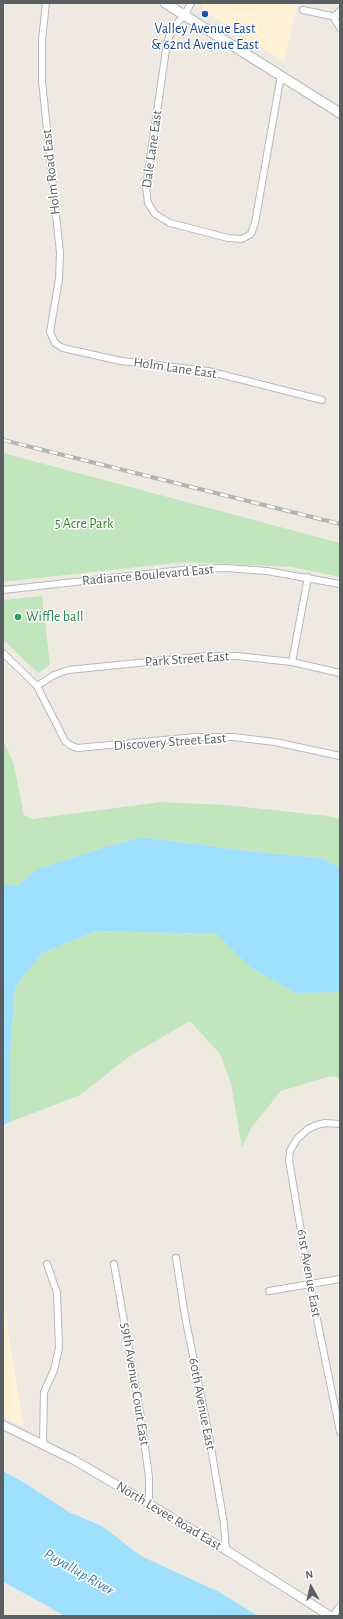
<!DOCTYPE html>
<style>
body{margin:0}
#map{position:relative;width:343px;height:1619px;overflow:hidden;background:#eeeae2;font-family:"Alegreya Sans",sans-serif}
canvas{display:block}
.frame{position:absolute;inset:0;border:4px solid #5a5f63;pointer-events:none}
.north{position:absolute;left:291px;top:1567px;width:40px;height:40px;-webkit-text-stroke:3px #fff;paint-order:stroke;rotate:352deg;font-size:11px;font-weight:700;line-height:16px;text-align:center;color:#5a5f63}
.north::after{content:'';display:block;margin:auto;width:14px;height:18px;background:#5a5f63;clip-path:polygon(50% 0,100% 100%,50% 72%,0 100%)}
</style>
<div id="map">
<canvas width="343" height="1619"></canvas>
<div class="frame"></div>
<div class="north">N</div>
</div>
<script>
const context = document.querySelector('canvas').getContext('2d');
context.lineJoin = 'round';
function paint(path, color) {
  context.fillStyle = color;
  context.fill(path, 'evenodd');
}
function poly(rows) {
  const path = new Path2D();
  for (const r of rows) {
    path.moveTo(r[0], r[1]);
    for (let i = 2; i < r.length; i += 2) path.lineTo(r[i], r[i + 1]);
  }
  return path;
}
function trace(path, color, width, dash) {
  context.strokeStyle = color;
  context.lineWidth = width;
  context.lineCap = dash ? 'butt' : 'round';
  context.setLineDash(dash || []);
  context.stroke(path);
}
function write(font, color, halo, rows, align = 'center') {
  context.font = font + ' "Alegreya Sans",sans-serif';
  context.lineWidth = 3;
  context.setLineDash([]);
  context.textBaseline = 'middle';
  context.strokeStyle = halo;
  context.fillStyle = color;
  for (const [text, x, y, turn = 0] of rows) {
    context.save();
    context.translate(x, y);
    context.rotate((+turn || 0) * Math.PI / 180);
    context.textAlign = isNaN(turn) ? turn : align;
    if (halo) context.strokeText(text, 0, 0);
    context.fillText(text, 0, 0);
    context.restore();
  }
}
const commercial = poly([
 [201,3,298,3,284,62,204,11],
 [3,1300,24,1427,3,1416]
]);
const green = poly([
 [3,453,340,543,340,577,292,567,184,562,3,582],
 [42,596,50,665,38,673,3,640,3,600],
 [3,739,14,765,24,815,32,819,161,802,226,805,328,816,340,819,340,868,322,858,248,851,142,837,102,848,38,869,17,886,3,884],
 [96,931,217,934,251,968,296,993,340,992,340,1078,331,1076,281,1091,251,1128,242,1148,231,1083,220,1054,190,1021,130,1056,80,1095,10,1122,10,1052,15,987,42,953]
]);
const water = poly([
 [142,837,248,851,322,858,340,868,340,992,296,993,251,968,217,934,96,931,42,953,15,987,10,1052,10,1122,3,1125,3,884,17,886,38,869,102,848],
 [3,1471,25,1483,69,1512,102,1526,141,1556,219,1592,258,1616,65,1616,4,1582]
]);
const minor = poly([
 [46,3,42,40,42,81,60,253,59,279,50,332,55,343,63,348,121,361,208,371,322,400],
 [191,3,184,16,173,27,167,43,146,187,148,203,155,214,170,223,228,238,242,239,251,234,255,223,281,75],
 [303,10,336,17],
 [340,11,336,15,335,20,340,28],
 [3,590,191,569,226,568,267,571,340,584],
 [3,653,37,686,65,741,70,745,77,748,196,737,233,737,275,742,340,756],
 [292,662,308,577],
 [37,686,54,675,68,670,207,656,237,656,292,662,340,673],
 [340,1124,325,1123,317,1125,308,1129,297,1139,290,1151,289,1160,310,1285,340,1432],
 [176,1258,185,1316,209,1436,224,1524,226,1550],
 [114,1264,141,1418,149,1477,149,1504],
 [269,1291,340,1279],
 [43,1444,44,1392,54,1370,59,1348,57,1293,47,1264],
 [333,1616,340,1606]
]);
const tertiary = poly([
 [3,1425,74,1460,149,1504,226,1550,330,1616]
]);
const secondary = poly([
 [165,3,340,113]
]);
const rail = poly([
 [3,440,340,524]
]);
const markers = [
 [205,14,4,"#1a4fb4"],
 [18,617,4,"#2e9e5b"]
];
const transitNames = [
 ["Valley Avenue East",205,29],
 ["& 62nd Avenue East",205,45]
];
const streetNames = [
 ["Dale Lane East",152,149,-82],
 ["Holm Road East",51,172,-96],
 ["Holm Lane East",175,368,8],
 ["Radiance Boulevard East",148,575,-5],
 ["Park Street East",187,659,-4],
 ["Discovery Street East",170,742,-4],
 ["61st Avenue East",309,1273,80],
 ["59th Avenue Court East",135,1384,81],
 ["60th Avenue East",202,1404,79],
 ["North Levee Road East",169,1516,31]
];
const parkNames = [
 ["5 Acre Park",84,524]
];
const leisureNames = [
 ["Wiffle ball",26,617]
];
const waterNames = [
 ["Puyallup River",79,1572,30]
];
paint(commercial, '#fff1d6');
paint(green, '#c1e6bd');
paint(water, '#a0e0ff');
trace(minor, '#b5b9bd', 8);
trace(tertiary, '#b5b9bd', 10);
trace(secondary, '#b4b8bd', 11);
trace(minor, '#fff', 6);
trace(tertiary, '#fff', 8);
trace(secondary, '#fff', 9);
trace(rail, '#b3b4b4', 4);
trace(rail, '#fff', 2.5, [8]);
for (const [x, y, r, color] of markers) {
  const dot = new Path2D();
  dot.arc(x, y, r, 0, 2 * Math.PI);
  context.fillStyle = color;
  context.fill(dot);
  trace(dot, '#fff', 1.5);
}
write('14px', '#164399', '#fff', transitNames);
write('14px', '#5a5f63', '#fff', streetNames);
write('14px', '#368331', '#fff', parkNames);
write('14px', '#27864d', '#fff', leisureNames, 'left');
write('italic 15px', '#397cab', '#fff', waterNames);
</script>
